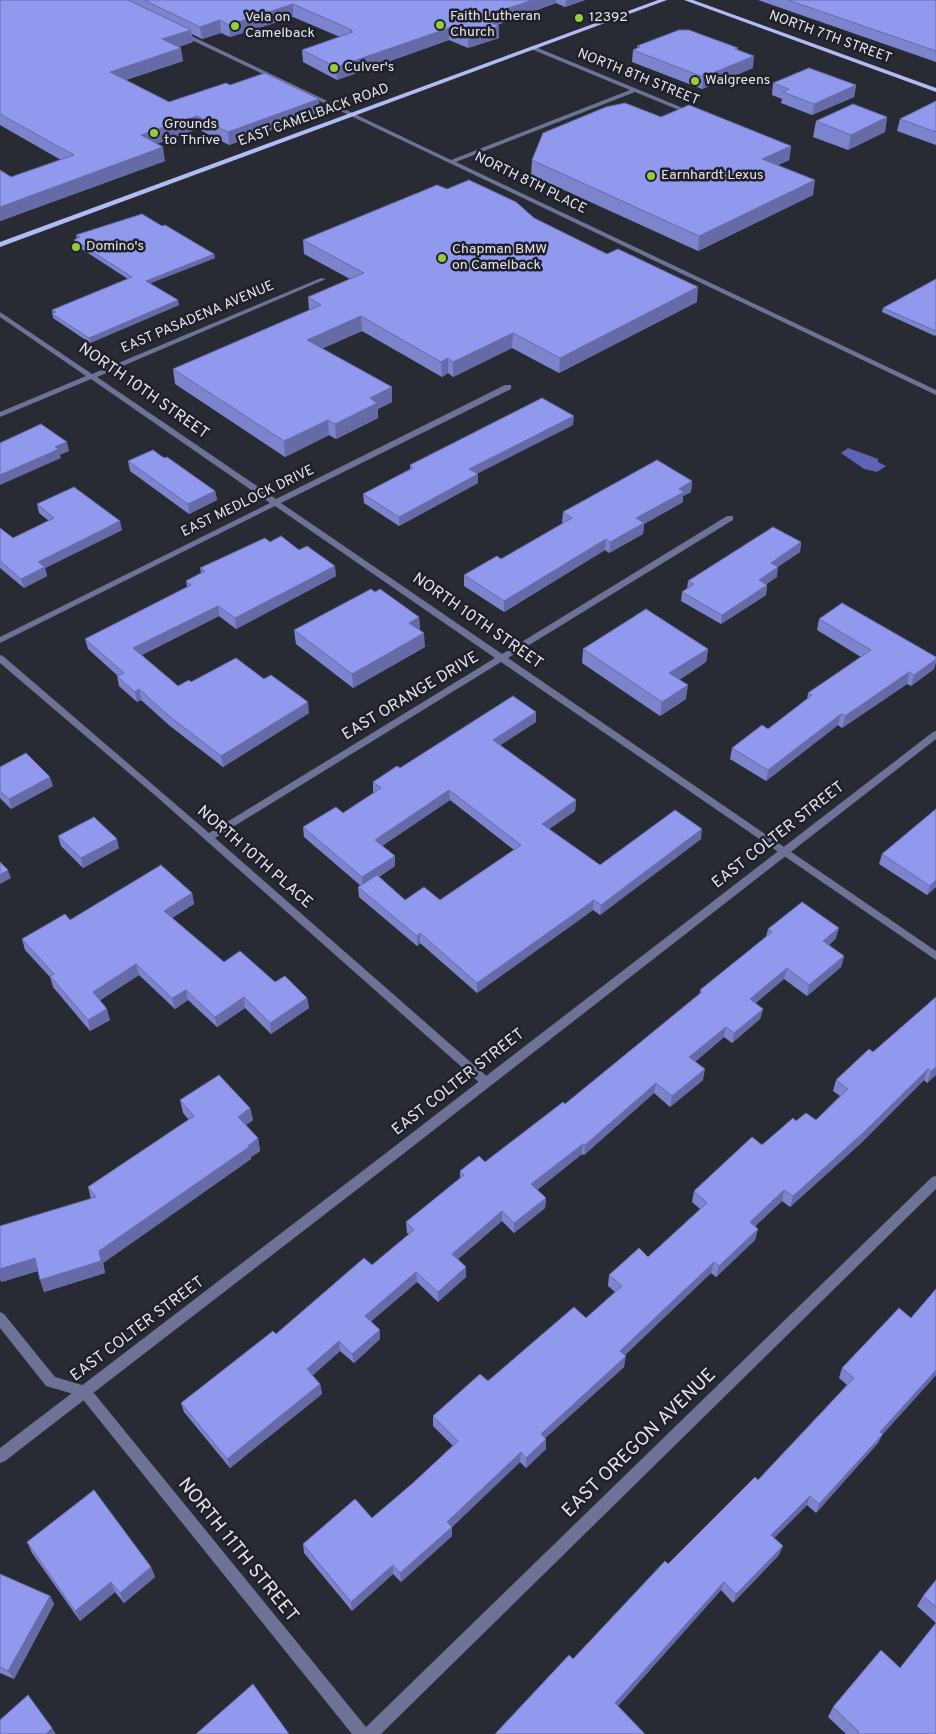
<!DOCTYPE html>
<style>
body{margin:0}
canvas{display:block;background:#282a34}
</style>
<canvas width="936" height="1734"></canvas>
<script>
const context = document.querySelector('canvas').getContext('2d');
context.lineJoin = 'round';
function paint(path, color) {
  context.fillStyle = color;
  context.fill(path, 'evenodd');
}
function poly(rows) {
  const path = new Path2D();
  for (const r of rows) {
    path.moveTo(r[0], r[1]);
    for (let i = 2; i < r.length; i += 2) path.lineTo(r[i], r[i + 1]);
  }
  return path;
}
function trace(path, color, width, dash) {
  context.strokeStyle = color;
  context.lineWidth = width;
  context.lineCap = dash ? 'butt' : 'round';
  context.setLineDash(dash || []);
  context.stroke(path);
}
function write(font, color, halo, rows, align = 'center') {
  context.font = font + ' Overpass,sans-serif';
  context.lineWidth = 5;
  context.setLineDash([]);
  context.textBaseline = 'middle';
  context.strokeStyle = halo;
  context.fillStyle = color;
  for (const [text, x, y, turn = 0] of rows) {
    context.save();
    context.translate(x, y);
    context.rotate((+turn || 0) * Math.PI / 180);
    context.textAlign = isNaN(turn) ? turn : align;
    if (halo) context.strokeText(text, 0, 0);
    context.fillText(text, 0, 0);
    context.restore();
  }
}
const water = poly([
 [848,448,878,459,878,462,886,466,877,472,864,469,841,453]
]);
const minor = poly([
 [179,32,183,32,451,160,630,90,531,49,531,47,533,46,695,113,695,115,691,115,635,92,456,162,936,390,936,395,179,34,179,32],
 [321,278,326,279,97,377,276,499,505,385,511,385,511,389,281,503,502,654,727,516,733,516,733,520,508,658,936,951,936,960,501,662,215,838,490,1079,492,1082,490,1085,486,1087,482,1085,157,797,0,663,0,655,3,656,209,833,495,658,275,506,0,643,0,637,270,503,91,379,0,417,0,412,86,376,0,317,0,312,92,374,321,278],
 [936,1176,936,1189,381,1734,352,1734,80,1396,46,1386,0,1328,0,1312,4,1314,55,1377,89,1387,366,1727,932,1177,936,1176]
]);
const tertiary = poly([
 [936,731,936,739,394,1161,5,1461,0,1463,0,1448,386,1153,933,732,936,731]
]);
const primary = poly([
 [658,0,667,0,0,247,0,242,658,0],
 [684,0,693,0,936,88,936,92,684,0]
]);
const wall = poly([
 [0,0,585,0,565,7,556,3,497,25,499,26,499,38,468,48,449,40,337,80,303,62,302,50,340,37,293,17,230,37,221,33,202,39,192,34,193,42,178,47,183,61,126,80,169,102,230,85,320,112,229,145,198,129,156,144,165,161,0,221,0,170,11,177,61,160,0,125],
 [758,0,936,0,936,62],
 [637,46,738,48,738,50,753,68,702,89,632,62,633,50,637,49],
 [773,83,856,85,854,97,812,115,781,103,782,99,772,95],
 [936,101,936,145,897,131,900,119],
 [661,117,791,146,789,160,778,165,813,195,698,251,531,175,532,160],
 [887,117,885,132,848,150,813,137,816,121],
 [447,189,534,218,697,302,559,373,512,348,453,377,448,373,442,377,362,331,322,348,392,402,378,409,378,418,336,439,329,435,285,457,175,384,173,369,309,310,308,297,350,279,304,254,303,240],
 [162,226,214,254,215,258,150,283,179,305,90,343,53,318,52,310,128,279,74,244,74,240,77,239,76,235],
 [936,279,936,335,935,336,882,312,883,308],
 [573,425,477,473,478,474,478,483,399,526,364,503,363,494,410,469,410,465],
 [164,458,215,491,217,500,189,514,130,471,128,461],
 [692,481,691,492,683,496,683,502,644,524,643,534,609,553,605,550,504,612,464,586,464,575,501,559,563,524,562,523,563,512],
 [37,504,122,530,45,568,47,576,24,588,0,568,0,528,13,538,49,521,39,513],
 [270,542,336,576,236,629,219,616,142,655,178,686,191,682,264,679,309,713,223,767,170,726,141,700,137,702,119,686,117,676,118,676,88,649,85,639,187,587,186,581,201,573,200,568],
 [801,542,800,552,777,567,777,577,766,584,767,585,766,595,721,624,681,601,682,592,687,589,688,581],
 [375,592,419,617,420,630,425,647,353,688,296,644,294,630],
 [819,619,936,657,936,662,934,669,911,686,907,684,842,728,838,725,766,781,730,759,732,748,768,729,807,700,808,693,861,657,817,630],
 [583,649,708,649,706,662,679,680,686,699,660,716,582,663],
 [536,712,536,722,500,745,576,800,575,811,549,829,600,865,701,839,600,915,593,910,477,993,420,943,417,946,359,897,358,887,361,886,304,837,303,827,343,813,374,793,373,792,373,782,400,768],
 [450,800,514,850,440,900,405,900,379,877,395,866,382,846],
 [0,767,53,786,11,809,0,798],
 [936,809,936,887,927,895,879,864,882,854],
 [58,836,119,848,83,868,61,846],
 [192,893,194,904,172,918,224,962,275,982,307,998,309,1008,271,1034,245,1008,217,1027,188,1000,175,1009,139,975,100,1000,110,1020,90,1031,53,987,50,977,25,950,22,939,70,920],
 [768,929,836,938,829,945,844,956,841,967,807,996,784,979,755,1003,763,1009,760,1019,732,1043,724,1037,695,1062,703,1080,670,1107,654,1093,584,1155,582,1154,537,1190,546,1198,545,1208,514,1233,502,1221,458,1259,466,1267,466,1277,438,1302,417,1282,371,1321,380,1339,354,1363,340,1351,312,1375,320,1384,322,1394,230,1468,184,1412,181,1403,372,1265,409,1234,407,1233,406,1222,460,1178,460,1171,485,1162,565,1104,700,993,700,990,766,937],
 [936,997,936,1075,927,1083,924,1080,861,1143,790,1207,782,1201,755,1226,758,1229,755,1240,716,1277,711,1273,625,1355,624,1367,545,1438,546,1449,526,1468,520,1462,452,1527,452,1536,401,1582,393,1574,352,1611,304,1553,303,1544,372,1518,413,1483,453,1446,433,1426,433,1416,586,1318,615,1292,608,1286,609,1275,648,1257,700,1209,692,1202,694,1191,796,1121,816,1120,840,1096,833,1091,836,1080,873,1052],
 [180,1100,250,1108,253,1120,246,1125,258,1138,260,1151,251,1157,251,1159,103,1263,105,1273,44,1292,38,1271,1,1282,91,1199,88,1187,189,1120,183,1113],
 [936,1289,936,1375,882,1435,878,1443,816,1513,807,1505,774,1538,779,1555,733,1603,721,1590,618,1706,573,1659,668,1564,758,1480,847,1385,839,1378,842,1368,911,1318],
 [27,1542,151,1567,155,1577,124,1603,115,1592,80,1621,32,1553],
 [0,1574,50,1596,54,1604,14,1679,0,1673],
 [936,1580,936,1734,846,1734,828,1717,833,1707,900,1668,936,1623,917,1606,923,1596]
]);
const shadedWall = poly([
 [532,0,556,0,556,3,480,30,480,18],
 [566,0,585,0,565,7],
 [293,4,293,17,230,37,229,25],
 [220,20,221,33,202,39,200,27],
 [499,26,499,38,468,48,468,36],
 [449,28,449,40,337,80,336,67],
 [191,30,193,42,164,51,162,39],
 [181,48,183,61,112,84,110,72],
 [754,56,753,68,702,89,703,77],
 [856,85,854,97,812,115,814,104],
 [319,99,320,112,229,145,228,132],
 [197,116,198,129,143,149,141,135],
 [887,117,885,132,848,150,851,135],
 [791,146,789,160,761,173,762,159],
 [163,147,165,161,0,221,0,207],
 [815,180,813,195,698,251,699,236],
 [214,254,215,258,146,285,146,281],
 [698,287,697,302,559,373,560,358],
 [178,300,179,305,90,343,89,338],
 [361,316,362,331,308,355,307,340],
 [513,333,512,348,453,377,453,362],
 [448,358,448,373,442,377,441,362],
 [392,387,392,402,378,409,378,418,336,439,335,424,370,398],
 [574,416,573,425,469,478,469,469],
 [328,420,329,435,285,457,284,441],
 [67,442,69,451,60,455,61,458,0,485,0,475],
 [478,474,478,483,399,526,399,517],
 [692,481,691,492,683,496,683,502,644,524,643,534,609,553,610,542,636,518,679,489],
 [215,491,217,500,189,514,188,504],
 [120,521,122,530,45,568,47,576,24,588,21,579,38,562],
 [606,539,605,550,504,612,504,601],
 [801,542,800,552,769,573,771,563],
 [335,566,336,576,236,629,235,618],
 [778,567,777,577,758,590,759,580],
 [767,585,766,595,721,624,722,615],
 [218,606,219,616,135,658,133,648],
 [419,617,420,631,409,623],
 [424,633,425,647,353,688,352,674],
 [708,649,706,662,668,687,669,673],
 [936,659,934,669,911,686,914,675],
 [909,672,907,684,842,728,845,716],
 [688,685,686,699,660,716,662,702],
 [139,689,141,700,137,702,135,692],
 [308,702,309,713,223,767,221,756],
 [536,712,536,722,493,750,493,740],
 [841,714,838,725,766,781,768,770],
 [50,777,53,786,11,809,9,799],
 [449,790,450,800,376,850,375,840],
 [576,800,575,811,542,834,542,824],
 [702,829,701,839,600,915,601,905],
 [117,839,119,848,83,868,81,858],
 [395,856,395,866,362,887,362,877],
 [8,870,11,878,0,884,0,875],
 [936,880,936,887,927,895,930,886],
 [192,893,194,904,166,921,164,911],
 [594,900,593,910,477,993,477,983],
 [839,928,836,938,820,952,823,941],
 [420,933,420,943,417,946,417,936],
 [844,956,841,967,807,996,809,985],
 [136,964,139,975,96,1003,93,992],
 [787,968,784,979,748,1010,750,999],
 [186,990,188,1000,175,1009,172,998],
 [244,997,245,1008,217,1027,215,1017],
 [307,998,309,1008,271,1034,270,1023],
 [107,1009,110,1020,90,1031,88,1020],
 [763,1009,760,1019,732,1043,734,1033],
 [726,1027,724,1037,688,1068,689,1057],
 [936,1067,936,1075,927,1083,931,1071],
 [705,1069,703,1080,670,1107,672,1096],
 [928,1069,924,1080,861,1143,790,1207,793,1196],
 [656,1083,654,1093,584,1155,585,1145],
 [250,1108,253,1120,240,1129,238,1117],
 [258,1138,260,1151,251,1157,251,1159,103,1263,105,1273,44,1292,40,1280,99,1251],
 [583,1144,582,1154,531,1195,531,1184],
 [784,1190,782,1201,748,1233,750,1222],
 [546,1198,545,1208,514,1233,514,1223],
 [502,1211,502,1221,452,1264,452,1254],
 [758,1229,755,1240,716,1277,719,1266],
 [35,1258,40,1270,1,1282,0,1279,0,1269],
 [714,1262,711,1273,618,1361,620,1351],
 [466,1267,466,1277,438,1302,438,1292],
 [416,1272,417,1282,366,1326,365,1316],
 [380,1330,380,1339,354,1363,352,1354],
 [339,1341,340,1351,309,1379,307,1369],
 [626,1356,624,1367,540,1443,541,1434],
 [936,1370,936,1375,882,1435,878,1443,816,1513,819,1504,880,1432],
 [320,1384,322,1394,230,1468,227,1459],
 [546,1439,546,1449,526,1468,526,1458],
 [521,1452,520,1462,452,1527,452,1536,401,1582,400,1573,447,1522],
 [810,1496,807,1505,768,1544,771,1535],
 [783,1546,779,1555,733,1603,736,1594],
 [393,1565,393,1574,352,1611,351,1602],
 [151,1567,155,1577,124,1603,120,1593],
 [111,1582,115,1592,80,1621,75,1611],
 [724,1582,721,1590,613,1711,615,1703],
 [50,1596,54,1604,14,1679,8,1671],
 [52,1728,56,1734,46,1734]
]);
const building = poly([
 [0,0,128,0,191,30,162,39,181,48,110,72,169,102,226,83,230,85,265,73,319,99,228,132,197,116,141,135,163,147,0,207,0,170,11,177,74,155,0,114,0,0],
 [144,0,532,0,480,18,499,26,468,36,449,28,336,67,302,50,353,32,350,31,352,30,293,4,229,25,220,20,200,27,144,0],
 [788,0,936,0,936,51,788,0],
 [679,30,689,30,738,48,735,49,754,56,703,77,633,50,640,47,637,46,679,30],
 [809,68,856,85,814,104,783,92,789,89,773,83,809,68],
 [936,101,936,132,900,119,936,101],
 [625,103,661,117,689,105,791,146,762,159,815,180,699,236,532,160,543,133,606,107,625,103],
 [853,104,887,117,851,135,816,121,853,104],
 [469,180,516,202,534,218,607,254,618,249,698,287,560,358,513,333,453,362,448,358,441,362,361,316,307,340,392,387,370,398,377,403,335,424,328,420,284,441,173,369,321,305,308,297,364,273,303,240,437,185,447,189,469,180],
 [142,214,162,226,165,225,214,254,146,281,178,300,89,338,52,314,56,312,52,310,132,277,74,240,80,237,76,235,142,214],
 [936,279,936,331,883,308,936,279],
 [542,398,574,416,469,469,478,474,399,517,363,494,413,468,410,465,542,398],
 [41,424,67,442,55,447,59,449,0,475,0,443,41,424],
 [153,450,164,458,167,457,215,491,188,504,128,461,153,450],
 [657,460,692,481,679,489,684,492,636,518,644,523,610,542,606,539,504,601,464,575,497,556,501,559,572,518,563,512,657,460],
 [74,487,120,521,38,562,45,567,21,579,0,561,0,528,13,538,54,518,37,504,74,487],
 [773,527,801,542,771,563,778,567,759,580,767,585,722,615,682,592,694,584,688,581,773,527],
 [281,536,299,550,307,546,335,566,235,618,218,606,133,648,178,686,189,680,191,682,236,658,264,679,271,675,308,702,221,756,168,715,139,689,135,692,117,676,124,673,85,639,191,585,186,581,205,571,200,568,265,538,270,542,281,536],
 [371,589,375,592,380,589,419,617,409,623,424,633,352,674,294,630,371,589],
 [842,603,936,657,936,659,914,675,909,672,845,716,841,714,768,770,732,748,762,725,768,729,812,695,808,693,871,650,819,619,842,603],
 [646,609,708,649,669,673,688,685,662,702,583,649,646,609],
 [513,696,536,712,493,740,576,800,542,824,600,865,675,810,702,829,601,905,594,900,477,983,420,933,417,936,358,887,377,875,405,900,424,887,440,900,521,845,449,790,375,840,395,856,362,877,303,827,336,807,343,813,381,788,373,782,397,766,400,768,513,696],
 [26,753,50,777,9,799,0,791,0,767,26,753],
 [936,809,936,880,930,886,882,854,936,809],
 [94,817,117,839,81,858,58,836,94,817],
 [0,862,8,870,0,875,0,862],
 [161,865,192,893,164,911,224,962,240,951,275,982,285,976,307,998,270,1023,244,997,215,1017,186,990,172,998,136,964,93,992,107,1009,88,1020,50,976,54,974,22,939,65,914,70,920,161,865],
 [802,902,839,928,823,941,844,956,809,985,787,968,750,999,763,1009,734,1033,726,1027,689,1057,705,1069,672,1096,656,1083,585,1145,583,1144,531,1184,546,1198,514,1223,502,1211,452,1254,466,1267,438,1292,416,1272,365,1316,380,1330,352,1354,339,1341,307,1369,320,1384,227,1459,181,1403,273,1331,276,1334,364,1258,372,1265,414,1230,406,1222,464,1175,460,1171,479,1156,485,1162,563,1102,565,1104,702,992,700,990,772,932,768,929,802,902],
 [936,997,936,1067,931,1071,928,1069,864,1132,793,1196,784,1190,750,1222,758,1229,719,1266,714,1262,620,1351,626,1356,541,1434,546,1439,526,1458,521,1452,447,1522,452,1527,400,1573,393,1565,351,1602,303,1544,355,1499,372,1518,413,1483,458,1441,433,1416,480,1374,488,1381,574,1307,586,1318,622,1286,609,1275,639,1248,648,1257,707,1203,694,1191,752,1137,762,1145,793,1118,796,1121,806,1113,816,1120,848,1089,836,1080,869,1049,873,1052,936,997],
 [219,1075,250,1108,238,1117,258,1138,248,1146,249,1147,99,1251,101,1261,40,1280,35,1258,0,1269,0,1226,96,1197,88,1187,194,1116,180,1100,219,1075],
 [936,1289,936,1370,880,1432,883,1434,819,1504,810,1496,771,1535,783,1546,736,1594,724,1582,615,1703,645,1734,495,1734,569,1655,573,1659,665,1561,668,1564,755,1477,758,1480,854,1378,842,1368,899,1308,911,1318,936,1289],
 [94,1490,151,1567,120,1593,111,1582,75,1611,27,1542,94,1490],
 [0,1574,50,1596,8,1671,0,1667,0,1574],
 [936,1580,936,1607,923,1596,936,1580],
 [936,1623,936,1734,857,1734,859,1732,833,1707,881,1650,900,1668,936,1623],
 [253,1684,289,1734,196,1734,253,1684],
 [28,1695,52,1728,46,1734,0,1734,0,1720,28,1695]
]);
const markers = [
 [579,18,5,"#94cc3b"],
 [440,25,5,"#94cc3b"],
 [235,26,5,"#94cc3b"],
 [334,68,5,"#94cc3b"],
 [695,81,5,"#94cc3b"],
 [154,133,5,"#94cc3b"],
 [651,176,5,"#94cc3b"],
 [76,247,5,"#94cc3b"],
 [442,258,5,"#94cc3b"]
];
const farPoinames = [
 ["Faith Lutheran",450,17],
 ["Church",450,33],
 ["Vela on",245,18],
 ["Camelback",245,34],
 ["12392",589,18],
 ["Culver's",344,68],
 ["Walgreens",705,81],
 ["Grounds",164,125],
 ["to Thrive",164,141],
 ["Earnhardt Lexus",661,176],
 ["Domino's",86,247],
 ["Chapman BMW",452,250],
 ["on Camelback",452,266]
];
const farStreetnames = [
 ["NORTH 7TH STREET",830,38,20],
 ["NORTH 8TH STREET",638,78,22],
 ["EAST CAMELBACK ROAD",314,116,-20],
 ["NORTH 8TH PLACE",530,184,26],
 ["EAST PASADENA AVENUE",198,318,-23],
 ["EAST MEDLOCK DRIVE",248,502,-26]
];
const streetNames = [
 ["NORTH 10TH STREET",143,392,35],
 ["NORTH 10TH STREET",477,622,35],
 ["EAST ORANGE DRIVE",411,697,-31],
 ["EAST COLTER STREET",779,836,-38],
 ["NORTH 10TH PLACE",254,858,41],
 ["EAST COLTER STREET",459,1083,-38],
 ["EAST COLTER STREET",138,1330,-37]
];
const nearStreetnames = [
 ["EAST OREGON AVENUE",640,1444,-44],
 ["NORTH 11TH STREET",237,1551,51]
];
paint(water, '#5e64b4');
paint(minor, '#6d7296');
paint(tertiary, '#6d7296');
paint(primary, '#b3bbf6');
paint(wall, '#7d84ce');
paint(shadedWall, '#666ba7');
paint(building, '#9199ef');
trace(building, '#666ba7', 1);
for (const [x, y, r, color] of markers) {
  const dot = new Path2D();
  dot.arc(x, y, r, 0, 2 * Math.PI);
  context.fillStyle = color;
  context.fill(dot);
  trace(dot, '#1f202a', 2);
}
write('14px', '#e4e5ec', '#1f202a', farPoinames, 'left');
write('14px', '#e4e5ec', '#1f202a', farStreetnames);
write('16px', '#e4e5ec', '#1f202a', streetNames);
write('19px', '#e4e5ec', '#1f202a', nearStreetnames);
</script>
